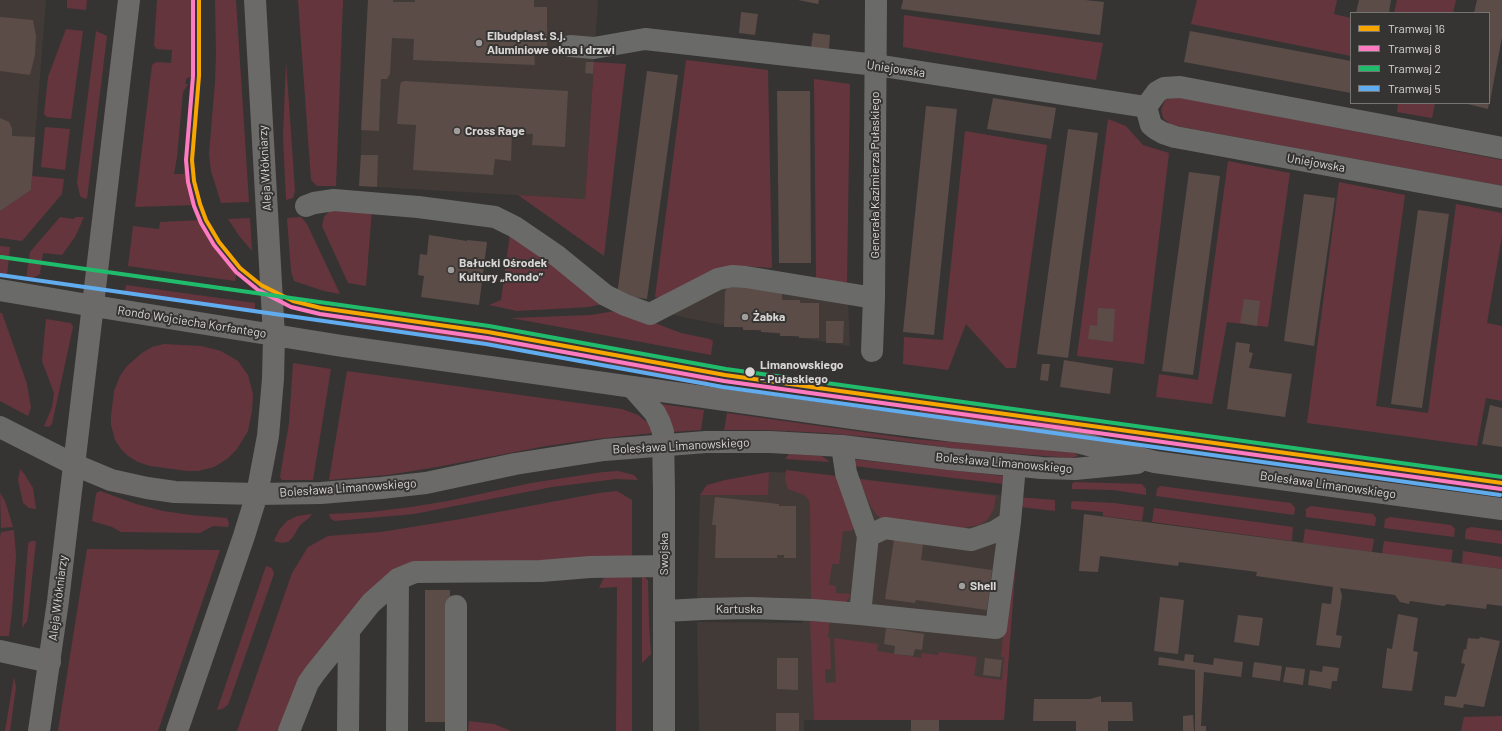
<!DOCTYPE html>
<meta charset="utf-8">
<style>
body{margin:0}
#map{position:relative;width:1502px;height:731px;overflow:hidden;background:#353433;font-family:Barlow,sans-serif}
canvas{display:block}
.legend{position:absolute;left:1350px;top:12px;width:140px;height:92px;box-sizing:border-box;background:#363432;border:1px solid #777574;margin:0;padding:5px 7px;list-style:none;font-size:12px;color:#d9d7d6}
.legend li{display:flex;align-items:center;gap:8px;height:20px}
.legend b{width:20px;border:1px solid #777574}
</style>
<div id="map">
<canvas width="1502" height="731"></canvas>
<ul class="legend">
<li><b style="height:5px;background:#f7a600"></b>Tramwaj 16</li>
<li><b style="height:5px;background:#fe7ac1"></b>Tramwaj 8</li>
<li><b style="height:5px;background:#20bc6c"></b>Tramwaj 2</li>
<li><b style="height:5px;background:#60acee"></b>Tramwaj 5</li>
</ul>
</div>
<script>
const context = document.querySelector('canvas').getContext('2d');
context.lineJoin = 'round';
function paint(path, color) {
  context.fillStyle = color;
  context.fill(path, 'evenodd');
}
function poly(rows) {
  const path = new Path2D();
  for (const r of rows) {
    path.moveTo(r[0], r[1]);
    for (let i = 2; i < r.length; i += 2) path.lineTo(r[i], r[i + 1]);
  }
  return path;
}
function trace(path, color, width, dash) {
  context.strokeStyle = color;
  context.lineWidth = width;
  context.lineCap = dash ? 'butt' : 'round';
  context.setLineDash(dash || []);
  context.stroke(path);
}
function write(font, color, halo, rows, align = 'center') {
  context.font = font + ' Barlow,sans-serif';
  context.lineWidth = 4;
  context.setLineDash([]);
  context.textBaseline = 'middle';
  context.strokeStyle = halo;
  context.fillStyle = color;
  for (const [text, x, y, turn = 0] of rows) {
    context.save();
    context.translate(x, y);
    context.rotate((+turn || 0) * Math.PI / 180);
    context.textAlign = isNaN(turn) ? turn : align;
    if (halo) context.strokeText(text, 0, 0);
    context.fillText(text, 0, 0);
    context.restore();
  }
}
const built = poly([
 [0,0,46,0,31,190,0,238],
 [368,0,598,0,585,199,359,186],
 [730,282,848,301,850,346,712,323,664,313],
 [769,472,810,473,1017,497,1020,507,1004,720,804,720,804,731,699,731,697,622,802,623,811,603,697,602,700,495,707,485]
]);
const green = poly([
 [67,0,87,0,86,10,67,8],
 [157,0,193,0,193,76,187,78,185,84,188,84,183,92,177,157,174,174,184,174,185,156,188,154,189,178,195,205,135,207,152,65,156,62,171,63,172,50,157,49,154,46],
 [215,0,236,0,249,202,221,203,211,171,209,154,215,82,216,53],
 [298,0,343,0,336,186,317,186,311,180],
 [1197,0,1337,0,1334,14,1351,18,1351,56,1191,24],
 [1397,0,1456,0,1453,13,1394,13],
 [904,15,1103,43,1096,80,903,47],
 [66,29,83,31,71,119,47,117,44,114,48,77],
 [96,31,107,36,87,199,83,198,80,196,77,182],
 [686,60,768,70,772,268,744,266,664,298,655,297],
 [286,61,295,191,293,198,286,200,283,136],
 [594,62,626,64,604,256,518,195,585,199],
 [814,79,850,84,847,283,816,278],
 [1179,97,1502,160,1502,186,1171,125,1163,118,1161,110,1165,100],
 [1398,103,1435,103,1432,118,1397,112],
 [1108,119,1126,126,1143,145,1169,153,1144,364,1077,356],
 [45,127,70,129,65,170,41,167],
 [965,131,1047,145,1016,368,1006,368,966,324,948,370,903,364,904,337,943,340],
 [1228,161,1290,173,1268,327,1227,322,1212,404,1156,397,1159,374,1198,380],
 [32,176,64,179,62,194,22,241,0,238,0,211,31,190],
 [1339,182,1405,195,1376,406,1428,413,1456,204,1502,213,1502,236,1487,323,1502,326,1502,401,1486,398,1477,446,1307,423],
 [333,207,372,209,366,286,348,283,322,226,324,217],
 [60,217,73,219,76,217,84,217,75,237,62,255,43,253,40,273,42,273,33,278,26,279,30,252],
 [301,217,307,224,340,294,324,291,294,281,291,271,287,218],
 [250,218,252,251,240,237,228,219],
 [201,220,217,248,237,270,235,281,128,266,133,226,159,229,160,222],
 [510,234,607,303,589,307,517,311,489,305,501,300],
 [0,246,10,247,7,276,0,275],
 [126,285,255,303,255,310,251,312,130,295,125,291],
 [621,310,681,333,710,339,713,341,711,355,511,318,591,315],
 [0,313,2,313,27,384,31,408,28,416,0,401],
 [355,317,503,339,708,377,707,386,683,382,587,358,559,353,354,323],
 [46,319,71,323,73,327,52,424,49,427,44,426,52,407,54,393,42,361],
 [164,344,201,346,221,351,238,361,248,375,253,394,252,411,248,431,237,449,227,459,214,467,198,471,187,471,150,466,138,462,128,456,121,449,115,440,111,425,111,416,114,391,120,376,127,366,142,353,152,347],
 [293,363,331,369,313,480,282,480,280,477,289,423],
 [347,371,622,409,638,415,648,423,654,433,596,439,546,446,437,467,388,475,329,480],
 [661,404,704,410,701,430,672,432],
 [921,406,1081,427,1082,428,1079,430,988,423,919,415],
 [727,413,913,439,1073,452,1076,453,1078,456,1072,458,965,450,879,438,826,433,765,430,724,430],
 [789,454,822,456,830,462,785,459],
 [852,459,1003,476,1003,484,854,466],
 [20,469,25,475,33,488,36,509,29,508,23,503,18,480],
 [786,470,837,476,854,528,851,531,843,531,839,564,832,564,829,585,836,586,836,593,851,594,846,603,811,603,810,504,808,499,804,495,788,489,785,480],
 [618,471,634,475,638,480,616,479,552,487,414,514,335,521,331,519,329,514,370,512,411,507,448,501,531,483,603,472],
 [769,472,768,495,700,495,707,485,725,480],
 [859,479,996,496,994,508,991,514,987,520,979,525,966,527,965,532,882,519,876,514,871,507],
 [1074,482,1142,484,1146,489,1146,495,1113,490,1072,489,1072,484],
 [1160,486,1291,503,1295,508,1294,515,1156,496,1157,489],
 [100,491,136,504,163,511,191,515,227,518,229,523,228,527,213,526,200,533,121,532,112,527,92,521,96,494,98,492],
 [617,491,632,500,632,562,394,574,283,731,237,731,292,573,308,547,328,536,381,532,461,519,599,493],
 [0,493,5,501,13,527,1,528],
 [1017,497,1055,500,1055,511,1020,507,1004,720,814,720,810,620,830,619,828,637,830,637,831,669,825,670,826,683,836,682,834,638,878,644,877,651,921,658,922,653,938,655,939,652,977,657,974,676,1002,680,1004,657,1001,657],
 [1073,501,1114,503,1144,507,1142,521,1103,516,1103,512,1071,509,1071,503],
 [1311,506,1373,514,1376,518,1375,526,1306,517,1306,509],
 [1154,508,1293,527,1292,541,1152,522],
 [312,514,309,518,300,525,293,537,288,542,282,543,274,541,279,530,287,521,297,516],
 [1390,517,1451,525,1455,529,1454,537,1384,528,1385,519],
 [1471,527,1502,531,1502,544,1465,539,1466,529],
 [1305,529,1374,539,1372,552,1303,543],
 [14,530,16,556,12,611,9,636,0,636,0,537,1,532],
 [32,541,36,541,28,616,27,621,22,628,28,545,29,542],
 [1384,541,1453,550,1451,563,1382,554],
 [87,549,220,550,158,731,58,731],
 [1463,551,1502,557,1502,569,1462,564],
 [266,566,272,568,274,574,228,705,222,709,217,710],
 [632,572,632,731,616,731,617,587,599,588,603,579,610,574],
 [642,575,648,580,649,625,651,654,642,663],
 [14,677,16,687,10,731,5,731],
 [1502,716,1502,731,1461,731,1464,717],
 [469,721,494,724,511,731,468,731]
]);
const building = poly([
 [368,0,393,0,393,2,415,2,415,0,534,0,534,7,547,7,547,52,534,52,535,65,413,60,414,39,392,38,390,74,387,79,381,79,379,131,361,130],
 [798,0,819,0,818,4],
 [903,0,1085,0,1104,2,1100,35,901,9],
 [1359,0,1391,0,1389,13,1356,13],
 [1477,0,1502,0,1502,37,1490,102,1489,13,1474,13],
 [741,12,758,14,755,35,739,33],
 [0,17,33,20,36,36,35,55,30,75,0,71],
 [1190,31,1351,61,1351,93,1184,62],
 [813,33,830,35,829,49,811,47],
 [586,62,594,62,593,74,585,73],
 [647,71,678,75,647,299,617,295],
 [405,81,568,91,565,147,532,145,533,134,512,133,511,161,495,159,493,175,413,170,416,125,397,124,400,86,401,82],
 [777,91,810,91,811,263,779,263],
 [993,98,1056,108,1051,139,987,129],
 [1463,103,1489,103,1488,109],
 [926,106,957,109,934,335,903,332],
 [0,118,9,122,12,128,12,136,35,137,31,190,0,211],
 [1068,129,1098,133,1068,358,1037,354],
 [361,155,378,155,377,187,359,186],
 [1189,172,1220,176,1193,375,1162,371],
 [1304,194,1335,198,1314,346,1284,341],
 [1418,210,1449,214,1422,408,1391,404],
 [429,235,467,241,467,240,487,242,479,305,421,297,424,276,418,275,420,254,427,255],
 [730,282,782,289,782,300,800,300,800,303,819,303,819,338,799,338,799,336,780,336,780,333,761,332,761,330,743,330,743,327,724,327,725,292],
 [1244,299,1260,301,1257,326,1240,323],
 [1098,308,1115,309,1113,342,1088,339,1090,325,1097,326],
 [826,321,844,321,843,343,826,343],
 [1236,342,1250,344,1249,352,1253,353,1249,368,1292,374,1285,417,1227,409],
 [1064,360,1113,368,1110,394,1060,387],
 [1042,364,1050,364,1048,381,1040,380],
 [1490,405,1502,408,1502,447,1482,444],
 [715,497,779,504,779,506,796,506,796,558,784,558,784,555,777,555,777,558,715,558,716,525,712,525],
 [1084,514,1502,569,1502,606,1487,604,1486,609,1447,604,1444,606,1410,601,1409,604,1400,602,1395,595,1340,588,1342,596,1336,635,1342,636,1340,648,1316,645,1322,603,1331,604,1333,587,1256,576,1257,572,1179,562,1178,566,1100,556,1098,572,1079,571],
 [895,533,924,536,921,560,992,570,987,610,916,600,915,603,885,599],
 [425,590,450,590,449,722,425,722],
 [1160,597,1184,600,1178,654,1154,651],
 [1398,614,1418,618,1413,651,1418,652,1412,691,1382,688,1387,648,1392,649],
 [1238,615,1263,618,1259,646,1234,642],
 [886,628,924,634,922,650,915,649,913,656,894,654,895,646,884,644],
 [1480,637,1500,641,1484,707,1464,704,1463,708,1444,705,1445,696,1456,697,1465,664,1461,663,1464,649,1466,650,1468,638,1479,639],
 [1185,654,1194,655,1193,662,1213,665,1214,658,1243,662,1241,677,1204,672,1201,726,1206,726,1206,731,1195,731,1195,670,1158,665,1159,657,1184,661],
 [777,658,798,658,798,690,777,689],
 [985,658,1002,660,1000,677,983,675],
 [1254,662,1282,666,1280,681,1252,677],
 [1323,666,1339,668,1337,681,1332,681,1331,689,1308,685,1310,670,1322,672],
 [1286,667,1305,669,1303,685,1283,682],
 [1101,696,1101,702,1132,702,1133,721,1108,721,1108,731,1076,731,1076,721,1033,721,1034,699,1090,699],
 [776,713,799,713,799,731,776,731],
 [1193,715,1194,731,1183,731,1183,716],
 [911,720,939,720,939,731,911,731]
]);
const minor = poly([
 [570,46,594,48,645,39,876,65,1146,107],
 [1502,148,1180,87,1164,88,1157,92,1146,107,1151,125,1156,129,1163,133,1175,137,1502,197],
 [306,206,314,203,334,200,418,207,495,217,515,227,556,255,605,295,625,305,650,314,718,279,732,276,746,277,874,298],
 [0,290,94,306],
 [872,351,874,298,876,0],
 [632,387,655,413,660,423,663,432,664,493,664,731],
 [0,427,75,465],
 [842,446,846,473,868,536,860,614,996,628,1010,522,1015,466],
 [868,536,885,528,971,540,994,532,1010,522],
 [665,611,703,609,750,608,813,610,860,614],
 [0,651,50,662],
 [289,731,308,683,315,673,371,603,398,579,415,572,541,571,590,567,664,566],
 [348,731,349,631],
 [397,731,398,579],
 [456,731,456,606]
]);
const major = poly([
 [94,306,342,346,874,421,954,431,1077,442,1155,462,1502,509],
 [75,465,111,480,147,488,175,492,257,494,321,493,381,488,426,483,515,464,604,450,706,442,770,442,842,446,949,459,1042,468,1075,469,1137,463],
 [39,731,58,601,129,0],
 [177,731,244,536,257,494,268,436,273,379,274,336,255,0]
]);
const tram1 = poly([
 [199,0,199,76,192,160,194,181,200,204,206,220,219,242,240,268,261,285,293,301,321,308,488,332,725,375,1502,483]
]);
const tram2 = poly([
 [193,0,193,76,186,160,188,182,194,206,201,223,214,245,236,272,258,290,291,307,320,314,487,338,724,381,1501,489]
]);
const tram3 = poly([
 [1,257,489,326,726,369,1502,477]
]);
const tram4 = poly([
 [0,275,486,344,723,387,1500,495]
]);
const markers = [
 [479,43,4,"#a09e9d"],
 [457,131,4,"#a09e9d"],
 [451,270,4,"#a09e9d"],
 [745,317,4,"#a09e9d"],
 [750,372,5.5,"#d9d7d6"],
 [962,586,4,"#a09e9d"]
];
const poiNames = [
 ["Elbudplast. S.j.",487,36],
 ["Aluminiowe okna i drzwi",487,50],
 ["Cross Rage",465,131],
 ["Bałucki Ośrodek",459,263],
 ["Kultury „Rondo”",459,277],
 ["Żabka",753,317],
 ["Shell",970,586]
];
const streetNames = [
 ["Uniejowska",896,69,8],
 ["Uniejowska",1316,163,10],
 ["Aleja Włókniarzy",265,168,-93],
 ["Generała Kazimierza Pułaskiego",875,175,-90],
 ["Rondo Wojciecha Korfantego",192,322,9],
 ["Bolesława Limanowskiego",681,446,-3],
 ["Bolesława Limanowskiego",1004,463,5],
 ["Bolesława Limanowskiego",1328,485,8],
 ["Bolesława Limanowskiego",348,488,-4],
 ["Swojska",664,554,-90],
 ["Aleja Włókniarzy",58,598,-83],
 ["Kartuska",739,609]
];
const stopNames = [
 ["Limanowskiego",760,365],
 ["- Pułaskiego",760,379]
];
paint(built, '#423a36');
paint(green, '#65353d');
paint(building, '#5b4c48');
trace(minor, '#6a6a69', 22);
trace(major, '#6b6a69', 22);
trace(tram1, '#f7a600', 4);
trace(tram2, '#fe7ac1', 4);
trace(tram3, '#20bc6c', 4);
trace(tram4, '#60acee', 4);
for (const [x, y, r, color] of markers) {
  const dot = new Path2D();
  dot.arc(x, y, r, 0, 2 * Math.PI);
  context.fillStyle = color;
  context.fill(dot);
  trace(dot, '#363432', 1.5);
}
write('bold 12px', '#d9d7d6', '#363432', poiNames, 'left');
write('12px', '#d9d7d6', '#363432', streetNames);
write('bold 12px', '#d9d7d6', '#363432', stopNames, 'left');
</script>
